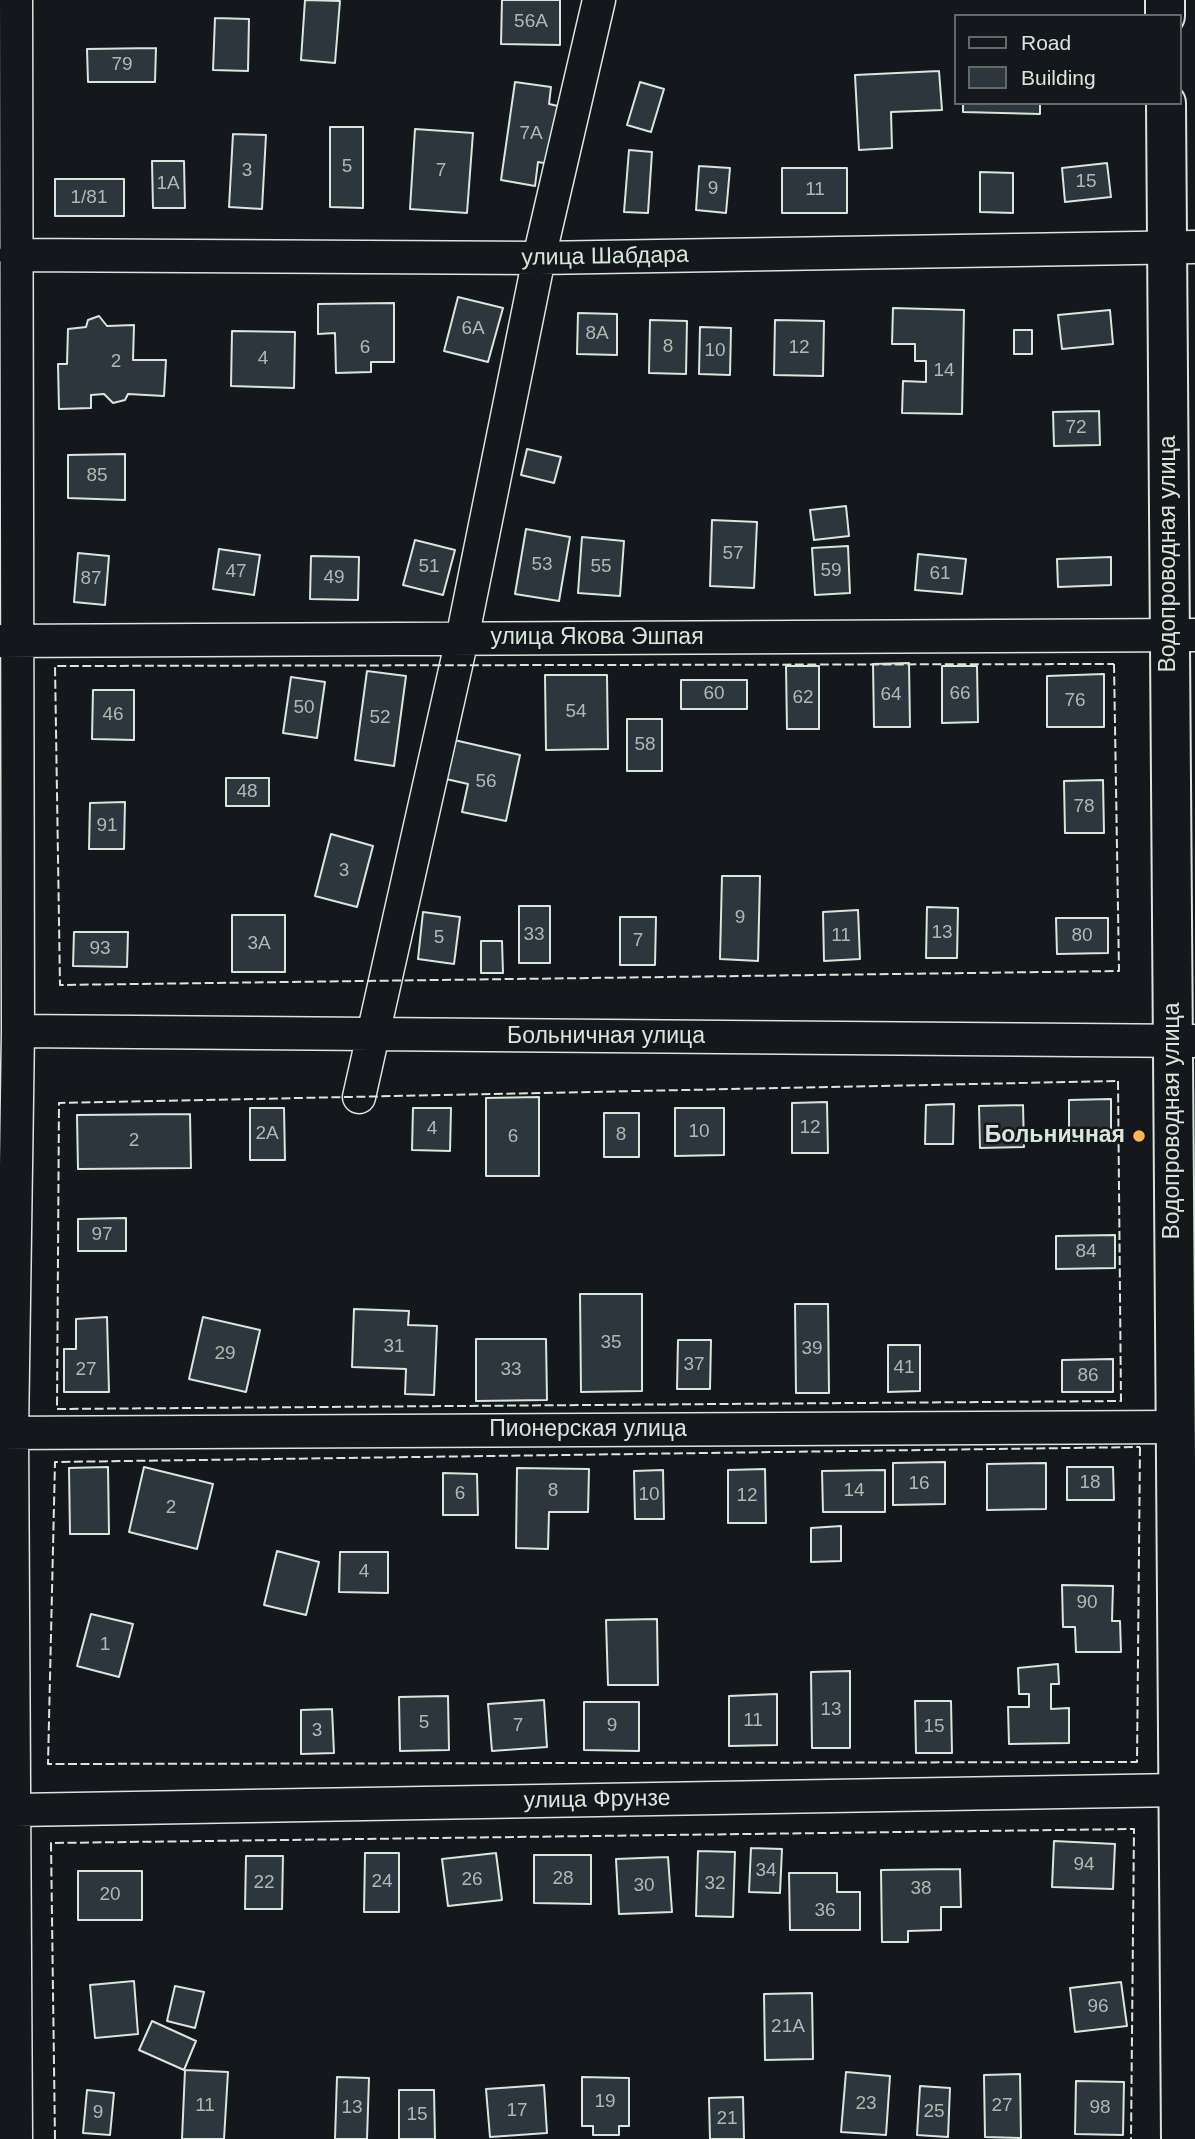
<!DOCTYPE html>
<meta charset="utf-8">
<style>
body{margin:0}
#map{position:relative;width:1195px;height:2139px;overflow:hidden;background:#14181c;font-family:Helvetica,sans-serif}
canvas{display:block}
.legend{position:absolute;left:954px;top:14px;width:228px;height:91px;box-sizing:border-box;background:#14181c;border:2px solid #626a69;margin:0;padding:9px 12px;list-style:none;font-size:21px;color:#d8e6dc}
.legend li{display:flex;align-items:center;gap:14px;height:35px}
.legend b{width:35px;border:2px solid #626a69}
</style>
<div id="map">
<canvas width="1195" height="2139"></canvas>
<ul class="legend">
<li><b style="height:9px;background:#14181c"></b>Road</li>
<li><b style="height:19px;background:#2c363c"></b>Building</li>
</ul>
</div>
<script>
const context = document.querySelector('canvas').getContext('2d');
context.lineJoin = 'round';
function paint(path, color) {
  context.fillStyle = color;
  context.fill(path, 'evenodd');
}
function poly(rows) {
  const path = new Path2D();
  for (const r of rows) {
    path.moveTo(r[0], r[1]);
    for (let i = 2; i < r.length; i += 2) path.lineTo(r[i], r[i + 1]);
  }
  return path;
}
function trace(path, color, width, dash) {
  context.strokeStyle = color;
  context.lineWidth = width;
  context.lineCap = dash ? 'butt' : 'round';
  context.setLineDash(dash || []);
  context.stroke(path);
}
function write(font, color, halo, rows, align = 'center') {
  context.font = font + ' Helvetica,sans-serif';
  context.lineWidth = 5;
  context.setLineDash([]);
  context.textBaseline = 'middle';
  context.strokeStyle = halo;
  context.fillStyle = color;
  for (const [text, x, y, turn = 0] of rows) {
    context.save();
    context.translate(x, y);
    context.rotate((+turn || 0) * Math.PI / 180);
    context.textAlign = isNaN(turn) ? turn : align;
    if (halo) context.strokeText(text, 0, 0);
    context.fillText(text, 0, 0);
    context.restore();
  }
}
const building = poly([
 [305,0,340,1,335,63,301,60,305,0],
 [502,0,560,0,560,45,501,44,502,0],
 [215,18,249,19,248,71,213,70,215,18],
 [156,48,155,82,88,82,87,49,156,48],
 [939,71,942,110,891,112,892,148,859,150,855,75,939,71],
 [515,82,551,87,549,104,558,106,549,164,538,162,535,186,501,180,515,82],
 [640,82,664,89,651,132,627,125,640,82],
 [963,103,1040,103,1040,114,963,112,963,103],
 [330,127,363,127,363,208,330,207,330,127],
 [415,129,473,133,467,213,410,209,415,129],
 [233,134,266,135,262,209,229,207,233,134],
 [629,150,652,152,648,213,624,212,629,150],
 [152,161,184,161,185,208,153,208,152,161],
 [1107,163,1111,197,1065,202,1062,168,1107,163],
 [699,166,730,168,726,213,696,210,699,166],
 [782,168,847,168,847,213,782,213,782,168],
 [980,172,1013,173,1013,213,980,212,980,172],
 [55,179,124,179,124,216,55,216,55,179],
 [458,297,503,308,488,362,444,351,458,297],
 [394,303,394,362,371,362,371,372,336,373,335,333,318,334,318,304,394,303],
 [893,308,964,310,962,414,902,413,903,381,926,382,926,361,915,361,915,344,892,344,893,308],
 [1110,310,1113,344,1062,349,1058,315,1110,310],
 [578,313,617,314,617,355,577,354,578,313],
 [99,316,107,326,134,325,133,360,166,360,164,396,128,394,125,400,113,403,104,394,91,395,91,408,59,409,58,364,67,364,68,329,86,327,88,320,99,316],
 [650,320,687,321,686,374,649,373,650,320],
 [775,320,824,321,823,376,774,375,775,320],
 [700,327,731,328,730,375,699,374,700,327],
 [1014,330,1032,330,1032,354,1014,354,1014,330],
 [232,331,295,332,294,388,231,386,232,331],
 [1099,411,1100,445,1054,446,1053,412,1099,411],
 [527,449,561,457,554,483,521,475,527,449],
 [125,454,125,500,68,498,68,455,125,454],
 [846,506,849,536,814,540,810,510,846,506],
 [712,520,757,522,754,588,710,586,712,520],
 [526,529,570,537,559,601,515,594,526,529],
 [582,537,624,541,620,596,578,593,582,537],
 [415,540,455,550,443,595,403,585,415,540],
 [848,546,850,593,815,595,812,548,848,546],
 [219,549,260,555,254,595,213,589,219,549],
 [78,553,109,556,105,605,74,602,78,553],
 [918,554,966,559,962,594,915,590,918,554],
 [311,556,359,557,358,600,310,599,311,556],
 [1111,557,1111,585,1058,587,1057,559,1111,557],
 [909,663,910,727,874,727,873,664,909,663],
 [786,666,819,666,819,729,787,729,786,666],
 [942,666,977,666,978,722,942,723,942,666],
 [367,671,406,676,394,766,355,760,367,671],
 [1104,674,1104,727,1047,727,1047,676,1104,674],
 [545,675,607,675,608,749,546,750,545,675],
 [291,677,325,682,317,738,283,733,291,677],
 [681,680,747,680,747,709,681,709,681,680],
 [93,690,134,690,134,740,92,739,93,690],
 [627,719,662,719,662,771,627,771,627,719],
 [454,740,520,755,506,821,462,812,468,784,446,779,454,740],
 [226,778,269,778,269,806,226,806,226,778],
 [1103,780,1104,833,1065,833,1064,781,1103,780],
 [125,802,124,849,89,849,90,803,125,802],
 [331,834,373,846,357,907,315,896,331,834],
 [722,876,760,876,758,961,720,959,722,876],
 [519,906,550,906,550,963,519,963,519,906],
 [927,907,958,908,957,958,926,958,927,907],
 [858,910,860,959,824,961,823,912,858,910],
 [423,912,460,917,454,964,418,959,423,912],
 [232,915,285,915,285,972,232,972,232,915],
 [620,917,656,917,655,965,620,965,620,917],
 [1056,918,1108,918,1108,953,1057,954,1056,918],
 [74,932,128,932,127,967,73,966,74,932],
 [481,941,502,941,503,973,481,973,481,941],
 [539,1097,539,1176,486,1176,486,1098,539,1097],
 [1111,1099,1111,1140,1069,1141,1069,1100,1111,1099],
 [827,1102,828,1153,792,1153,792,1103,827,1102],
 [954,1104,953,1144,925,1144,926,1105,954,1104],
 [1023,1105,1024,1147,980,1148,979,1106,1023,1105],
 [250,1108,284,1108,285,1160,250,1160,250,1108],
 [413,1108,451,1108,450,1151,412,1150,413,1108],
 [675,1108,724,1108,724,1155,675,1156,675,1108],
 [604,1113,639,1113,639,1157,604,1157,604,1113],
 [190,1114,191,1168,78,1169,77,1115,190,1114],
 [126,1218,126,1251,78,1251,78,1219,126,1218],
 [1115,1235,1115,1268,1056,1269,1056,1236,1115,1235],
 [580,1294,642,1294,642,1391,581,1392,580,1294],
 [795,1304,828,1304,829,1393,796,1393,795,1304],
 [354,1309,409,1311,408,1325,437,1326,434,1395,405,1394,406,1369,352,1367,354,1309],
 [107,1317,109,1392,64,1392,64,1349,76,1349,76,1319,107,1317],
 [203,1317,260,1330,246,1392,189,1379,203,1317],
 [476,1339,546,1339,547,1400,476,1401,476,1339],
 [678,1340,711,1340,710,1389,677,1389,678,1340],
 [888,1345,920,1345,920,1391,888,1392,888,1345],
 [1113,1359,1113,1392,1062,1392,1062,1360,1113,1359],
 [945,1462,945,1504,893,1505,893,1463,945,1462],
 [1046,1463,1046,1509,987,1510,987,1464,1046,1463],
 [108,1467,109,1534,70,1534,69,1468,108,1467],
 [144,1467,213,1484,197,1549,129,1532,144,1467],
 [1067,1467,1113,1467,1114,1500,1067,1500,1067,1467],
 [517,1468,589,1469,588,1512,549,1512,548,1549,516,1548,517,1468],
 [765,1469,766,1523,728,1523,728,1470,765,1469],
 [663,1470,664,1519,635,1519,634,1471,663,1470],
 [885,1470,885,1512,823,1512,822,1471,885,1470],
 [443,1473,477,1474,478,1515,443,1515,443,1473],
 [841,1526,841,1561,811,1562,811,1528,841,1526],
 [277,1551,319,1562,306,1615,264,1605,277,1551],
 [340,1552,388,1552,388,1593,339,1592,340,1552],
 [1062,1585,1113,1586,1112,1621,1120,1621,1121,1652,1076,1652,1075,1627,1063,1627,1062,1585],
 [91,1614,133,1624,119,1677,77,1666,91,1614],
 [657,1619,658,1685,608,1685,606,1620,657,1619],
 [1058,1664,1059,1684,1051,1684,1051,1709,1069,1708,1069,1743,1009,1744,1008,1707,1029,1707,1029,1694,1019,1694,1018,1668,1058,1664],
 [850,1671,850,1748,812,1748,811,1672,850,1671],
 [777,1694,777,1745,729,1746,729,1696,777,1694],
 [448,1696,449,1750,400,1751,399,1697,448,1696],
 [544,1700,547,1747,492,1751,488,1704,544,1700],
 [915,1701,951,1701,952,1753,916,1753,915,1701],
 [584,1702,639,1702,639,1751,584,1750,584,1702],
 [332,1709,334,1753,301,1754,301,1710,332,1709],
 [1054,1841,1115,1844,1113,1889,1052,1887,1054,1841],
 [751,1848,782,1849,780,1893,749,1892,751,1848],
 [698,1851,735,1852,733,1917,696,1916,698,1851],
 [365,1853,399,1853,399,1912,364,1912,365,1853],
 [496,1853,502,1900,448,1906,442,1859,496,1853],
 [534,1855,591,1855,591,1904,534,1903,534,1855],
 [246,1856,283,1856,282,1909,245,1909,246,1856],
 [668,1857,672,1912,619,1914,616,1859,668,1857],
 [960,1869,961,1907,941,1907,941,1930,908,1931,908,1942,882,1942,881,1870,960,1869],
 [78,1871,142,1871,142,1920,78,1920,78,1871],
 [789,1873,837,1873,837,1892,860,1892,860,1930,790,1930,789,1873],
 [134,1981,138,2034,95,2038,90,1985,134,1981],
 [1121,1982,1127,2026,1075,2032,1070,1988,1121,1982],
 [175,1986,204,1992,195,2028,167,2021,175,1986],
 [812,1993,813,2059,765,2060,764,1994,812,1993],
 [152,2021,196,2041,184,2070,139,2050,152,2021],
 [185,2070,228,2072,224,2139,182,2139,185,2070],
 [846,2072,890,2076,886,2135,841,2132,846,2072],
 [1020,2074,1021,2138,985,2137,984,2075,1020,2074],
 [337,2077,369,2078,367,2139,335,2139,337,2077],
 [582,2077,629,2078,629,2126,619,2126,619,2135,593,2135,593,2126,582,2126,582,2077],
 [1076,2081,1124,2082,1123,2135,1075,2134,1076,2081],
 [544,2085,547,2133,490,2137,486,2089,544,2085],
 [920,2086,950,2088,948,2137,917,2135,920,2086],
 [87,2090,114,2093,110,2135,83,2133,87,2090],
 [399,2090,434,2090,435,2139,399,2139,399,2090],
 [743,2097,744,2139,710,2139,709,2098,743,2097]
]);
const minor = poly([
 [15,255,539,258,1195,247],
 [0,641,1195,635],
 [18,1031,1195,1041],
 [359,1097,462,639,539,258,599,0],
 [0,1433,1176,1427],
 [16,1810,1179,1790],
 [16,2139,12,1433,18,1031,16,0]
]);
const major = poly([
 [1165,0,1165,16],
 [1166,103,1181,2139]
]);
const fence = poly([
 [1114,664,1119,971,60,985,55,666,1114,664],
 [1118,1081,1121,1401,57,1409,59,1103,1118,1081],
 [1140,1447,1137,1762,48,1764,55,1462,1140,1447],
 [55,2139,51,1843,1134,1829,1131,2139]
]);
const markers = [
 [1139,1136,7,"#ffb74d"]
];
const numberNames = [
 ["56А",531,22],
 ["79",122,65],
 ["7А",531,134],
 ["5",347,167],
 ["3",247,171],
 ["7",441,171],
 ["15",1086,182],
 ["1А",168,184],
 ["9",713,189],
 ["11",815,190],
 ["1/81",89,198],
 ["6А",473,329],
 ["8А",597,334],
 ["8",668,347],
 ["6",365,348],
 ["12",799,348],
 ["10",715,351],
 ["4",263,359],
 ["2",116,362],
 ["14",944,371],
 ["72",1076,428],
 ["85",97,476],
 ["57",733,554],
 ["53",542,565],
 ["51",429,567],
 ["55",601,567],
 ["59",831,571],
 ["47",236,572],
 ["61",940,574],
 ["49",334,578],
 ["87",91,579],
 ["60",714,694],
 ["66",960,694],
 ["64",891,695],
 ["62",803,698],
 ["76",1075,701],
 ["50",304,708],
 ["54",576,712],
 ["46",113,715],
 ["52",380,718],
 ["58",645,745],
 ["56",486,782],
 ["48",247,792],
 ["78",1084,807],
 ["91",107,826],
 ["3",344,871],
 ["9",740,918],
 ["13",942,933],
 ["33",534,935],
 ["11",841,936],
 ["80",1082,936],
 ["5",439,938],
 ["7",638,941],
 ["3А",259,944],
 ["93",100,949],
 ["12",810,1128],
 ["4",432,1129],
 ["10",699,1132],
 ["2А",267,1134],
 ["8",621,1135],
 ["6",513,1137],
 ["2",134,1141],
 ["97",102,1235],
 ["84",1086,1252],
 ["35",611,1343],
 ["31",394,1347],
 ["39",812,1349],
 ["29",225,1354],
 ["37",694,1365],
 ["41",904,1368],
 ["27",86,1370],
 ["33",511,1370],
 ["86",1088,1376],
 ["18",1090,1483],
 ["16",919,1484],
 ["8",553,1491],
 ["14",854,1491],
 ["6",460,1494],
 ["10",649,1495],
 ["12",747,1496],
 ["2",171,1508],
 ["4",364,1572],
 ["90",1087,1603],
 ["1",105,1645],
 ["13",831,1710],
 ["11",753,1721],
 ["5",424,1723],
 ["7",518,1726],
 ["9",612,1726],
 ["15",934,1727],
 ["3",317,1731],
 ["94",1084,1865],
 ["34",766,1871],
 ["28",563,1879],
 ["26",472,1880],
 ["24",382,1882],
 ["22",264,1883],
 ["32",715,1884],
 ["30",644,1886],
 ["38",921,1889],
 ["20",110,1895],
 ["36",825,1911],
 ["96",1098,2007],
 ["21А",788,2027],
 ["19",605,2102],
 ["23",866,2104],
 ["11",205,2106],
 ["27",1002,2106],
 ["13",352,2108],
 ["98",1100,2108],
 ["17",517,2111],
 ["25",934,2112],
 ["9",98,2113],
 ["15",417,2115],
 ["21",727,2119]
];
const streetNames = [
 ["улица Шабдара",605,257,-1],
 ["Водопроводная улица",1169,554,-90],
 ["улица Якова Эшпая",597,638],
 ["Больничная улица",606,1037],
 ["Водопроводная улица",1173,1121,-90],
 ["Пионерская улица",588,1430],
 ["улица Фрунзе",597,1800,-1]
];
const poiNames = [
 ["Больничная",1125,1136]
];
paint(building, '#2c363c');
trace(building, '#d8e6dc', 2);
trace(minor, '#d8e6dc', 35);
trace(major, '#d8e6dc', 42);
trace(minor, '#14181c', 32);
trace(major, '#14181c', 38);
trace(fence, '#d8e6dc', 2, [9, 3.5]);
for (const [x, y, r, color] of markers) {
  const dot = new Path2D();
  dot.arc(x, y, r, 0, 2 * Math.PI);
  context.fillStyle = color;
  context.fill(dot);
  trace(dot, '#14181c', 2.5);
}
write('19px', '#adbab4', null, numberNames);
write('23px', '#d8e6dc', '#14181c', streetNames);
write('bold 23px', '#d8e6dc', '#14181c', poiNames, 'right');
</script>
